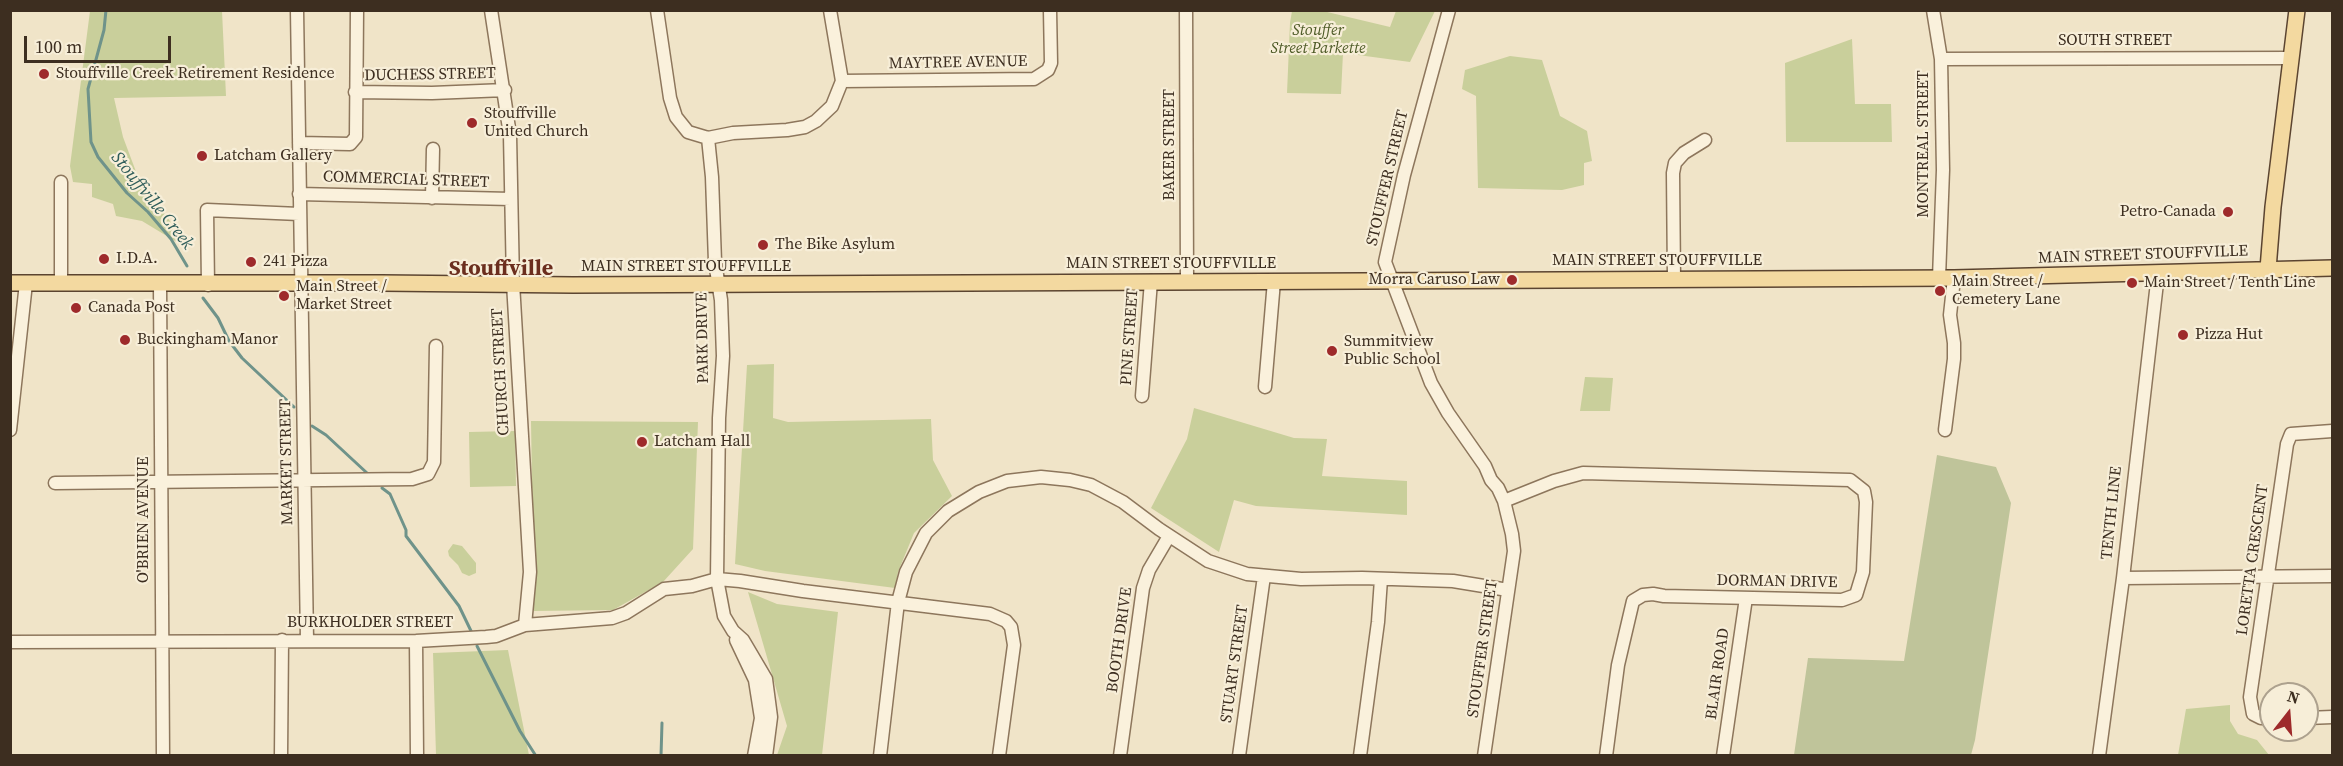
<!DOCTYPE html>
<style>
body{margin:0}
#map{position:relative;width:2343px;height:766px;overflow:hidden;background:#f0e4c8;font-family:"Source Serif 4",serif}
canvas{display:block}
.frame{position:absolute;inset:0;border:12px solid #3d2e20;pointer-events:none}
.north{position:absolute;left:2259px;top:682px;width:60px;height:60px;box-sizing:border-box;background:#f7eed8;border:2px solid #ada18e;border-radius:50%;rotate:17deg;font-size:16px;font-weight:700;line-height:24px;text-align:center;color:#3d2e20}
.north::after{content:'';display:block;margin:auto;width:21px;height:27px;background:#9e2a2b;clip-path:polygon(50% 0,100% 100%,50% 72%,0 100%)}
.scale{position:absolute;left:24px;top:36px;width:147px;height:27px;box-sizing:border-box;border:3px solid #3d2e20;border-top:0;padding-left:8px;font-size:18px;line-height:21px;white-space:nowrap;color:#3d2e20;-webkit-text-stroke:4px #f7eed8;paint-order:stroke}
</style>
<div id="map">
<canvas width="2343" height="766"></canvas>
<div class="frame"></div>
<div class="north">N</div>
<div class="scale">100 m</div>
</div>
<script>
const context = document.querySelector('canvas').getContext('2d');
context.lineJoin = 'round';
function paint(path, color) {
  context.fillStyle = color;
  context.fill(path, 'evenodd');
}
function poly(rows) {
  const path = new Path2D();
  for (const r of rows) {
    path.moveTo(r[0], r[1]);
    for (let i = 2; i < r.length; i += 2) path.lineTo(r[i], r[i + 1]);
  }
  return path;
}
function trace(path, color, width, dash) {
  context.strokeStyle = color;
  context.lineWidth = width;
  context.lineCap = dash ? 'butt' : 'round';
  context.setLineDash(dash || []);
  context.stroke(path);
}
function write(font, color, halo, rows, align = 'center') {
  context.font = font + ' "Source Serif 4",serif';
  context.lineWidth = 4.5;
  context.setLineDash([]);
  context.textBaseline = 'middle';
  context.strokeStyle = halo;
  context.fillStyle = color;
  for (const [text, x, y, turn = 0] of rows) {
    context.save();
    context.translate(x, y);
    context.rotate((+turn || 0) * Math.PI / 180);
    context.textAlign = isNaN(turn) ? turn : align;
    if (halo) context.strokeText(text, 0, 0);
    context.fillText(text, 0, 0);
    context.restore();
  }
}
const green = poly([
 [90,11,222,11,226,96,114,98,123,137,138,177,185,242,178,241,180,244,142,221,116,216,113,204,92,197,92,184,73,182,70,166],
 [1292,11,1323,11,1390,27,1396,11,1435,11,1410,62,1343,53,1341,94,1287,93,1290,23],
 [1852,39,1855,104,1891,104,1892,142,1786,142,1785,63],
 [1510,56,1542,60,1560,116,1587,131,1592,161,1584,163,1584,185,1562,190,1478,188,1476,96,1462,89,1465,70],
 [774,364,773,418,788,422,931,419,933,460,952,496,914,533,898,572,895,588,765,571,735,564,747,365],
 [1585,377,1613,378,1610,411,1580,411],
 [1194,408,1294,438,1327,439,1322,476,1407,481,1407,515,1256,506,1234,500,1219,552,1151,508,1187,439],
 [531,421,698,422,693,549,663,582,613,610,534,611],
 [515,431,516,486,470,487,469,432],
 [453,544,462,546,476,563,476,573,469,576,462,573,458,565,449,556,448,551],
 [748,592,777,604,838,612,822,755,777,755,787,726],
 [508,650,529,755,436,755,433,653],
 [2230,705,2230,721,2238,734,2257,740,2269,755,2178,755,2186,709]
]);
const cemetery = poly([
 [1937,455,1996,467,2011,503,1975,740,1971,755,1794,755,1808,658,1904,661]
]);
const stream = poly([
 [106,10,104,30,88,89,91,142,98,157,127,193,148,212,171,239,187,266],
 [203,298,218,318,229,341,242,358,294,407],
 [312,426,326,435,367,473],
 [382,488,390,494,406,530,406,536,459,606,472,633],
 [477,646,520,731,536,756],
 [661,756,662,723]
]);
const minor = poly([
 [297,10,307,640],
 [491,10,510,135,513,283,530,572,525,625],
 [657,10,670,98,676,117,688,132,708,138,733,133,787,130,805,127,816,121,832,106,842,81,830,10],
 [1186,10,1187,280],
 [1449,10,1404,175,1385,262,1431,383,1448,413,1485,466,1491,480,1498,488,1504,501,1512,534,1514,551,1484,756],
 [1933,10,1941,59,1943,170,1939,278],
 [1941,59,2291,58],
 [842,81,1034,79,1048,70,1051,63,1050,10],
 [355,92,432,93,505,90],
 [708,138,712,177,715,262,721,300,723,356,719,418,717,579,724,616,733,631,743,640,766,679,771,717,766,756],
 [299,143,350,144,356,137,357,10],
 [299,194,511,199],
 [432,198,433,149],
 [1674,279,1673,173,1675,163,1684,153,1705,140],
 [61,283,61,182],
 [160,284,163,756],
 [208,285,207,210,299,214],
 [1265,387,1274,281],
 [1142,396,1151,281],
 [10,430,26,283],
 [1945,430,1954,359,1954,343,1950,315,1954,278],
 [55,483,412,479,428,474,434,462,436,346],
 [1504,501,1554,481,1583,473,1850,480,1864,491,1866,502,1863,572,1856,595,1842,600,1664,596,1653,594,1643,595,1633,601,1618,665,1606,756],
 [2123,578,2332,576],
 [736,640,755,680,761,718,754,756],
 [416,641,417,756],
 [10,642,416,641,486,637,496,636,525,625,612,618,626,613,664,589,692,586,717,579,740,581,803,591,990,614,1006,621,1011,627,1014,645,999,756],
 [2271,718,2261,718,2253,714,2250,697,2287,444,2291,434,2332,431],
 [2307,718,2332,717],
 [281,756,282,640],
 [880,756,898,602,906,572,926,533,948,511,979,492,1007,481,1041,477,1070,480,1091,485,1123,502,1159,529,1208,561,1247,574,1301,579,1362,578,1453,581,1508,590],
 [1120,756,1143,588,1149,570,1169,536],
 [1239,756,1264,576],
 [1360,756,1378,622,1381,579],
 [1723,756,1746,598],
 [2099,756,2123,578,2158,274]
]);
const major = poly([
 [2268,269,2273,207,2297,10],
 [10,283,382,283,573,285,1954,278,2332,268]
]);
const markers = [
 [44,74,6,"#9e2a2b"],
 [472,123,6,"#9e2a2b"],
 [202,156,6,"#9e2a2b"],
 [2228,212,6,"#9e2a2b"],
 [763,245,6,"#9e2a2b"],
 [104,259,6,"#9e2a2b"],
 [251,262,6,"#9e2a2b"],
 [1512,280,6,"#9e2a2b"],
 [2132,283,6,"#9e2a2b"],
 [1940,291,6,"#9e2a2b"],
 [284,296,6,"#9e2a2b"],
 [76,308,6,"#9e2a2b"],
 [2183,335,6,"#9e2a2b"],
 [125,340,6,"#9e2a2b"],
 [1332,351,6,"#9e2a2b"],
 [642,442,6,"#9e2a2b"]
];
const parkNames = [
 ["Stouffer",1318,31],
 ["Street Parkette",1318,49]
];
const streetNames = [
 ["SOUTH STREET",2115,41],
 ["MAYTREE AVENUE",958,63,-1],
 ["DUCHESS STREET",430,75,-1],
 ["MONTREAL STREET",1924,144,-90],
 ["BAKER STREET",1170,145,-90],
 ["STOUFFER STREET",1388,178,-77],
 ["COMMERCIAL STREET",406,180,2],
 ["MAIN STREET STOUFFVILLE",2143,255,-2],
 ["MAIN STREET STOUFFVILLE",1657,261],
 ["MAIN STREET STOUFFVILLE",1171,264],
 ["MAIN STREET STOUFFVILLE",686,267],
 ["PINE STREET",1130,337,-86],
 ["PARK DRIVE",703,338,-91],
 ["CHURCH STREET",501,372,-93],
 ["MARKET STREET",287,462,-91],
 ["TENTH LINE",2112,513,-84],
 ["O'BRIEN AVENUE",144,520,-90],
 ["LORETTA CRESCENT",2253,560,-82],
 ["DORMAN DRIVE",1777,582,1],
 ["BURKHOLDER STREET",370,623],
 ["BOOTH DRIVE",1120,640,-82],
 ["STOUFFER STREET",1483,649,-82],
 ["STUART STREET",1235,664,-82],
 ["BLAIR ROAD",1718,674,-82]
];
const poiNames = [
 ["Stouffville Creek Retirement Residence",56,74],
 ["Stouffville",484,114],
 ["United Church",484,132],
 ["Latcham Gallery",214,156],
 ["Petro-Canada",2216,212,"right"],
 ["The Bike Asylum",775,245],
 ["I.D.A.",116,259],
 ["241 Pizza",263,262],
 ["Morra Caruso Law",1500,280,"right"],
 ["Main Street /",1952,282],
 ["Cemetery Lane",1952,300],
 ["Main Street / Tenth Line",2144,283],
 ["Main Street /",296,287],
 ["Market Street",296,305],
 ["Canada Post",88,308],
 ["Pizza Hut",2195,335],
 ["Buckingham Manor",137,340],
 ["Summitview",1344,342],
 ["Public School",1344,360],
 ["Latcham Hall",654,442]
];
const waterNames = [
 ["Stouffville Creek",152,201,51]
];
const districtNames = [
 ["Stouffville",501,269]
];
paint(green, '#c9cf9b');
paint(cemetery, '#bfc49a');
trace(stream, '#6f938a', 3);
trace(minor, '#8d765c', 15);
trace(major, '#5b4430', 18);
trace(minor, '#faf1dc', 12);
trace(major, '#f3d9a0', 15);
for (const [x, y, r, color] of markers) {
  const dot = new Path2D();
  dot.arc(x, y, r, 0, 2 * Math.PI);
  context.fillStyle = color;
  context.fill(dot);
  trace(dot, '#f7eed8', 2);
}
write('italic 16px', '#4d5a26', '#f7eed8', parkNames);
write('16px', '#3d2e20', '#f7eed8', streetNames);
write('16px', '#3d2e20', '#f7eed8', poiNames, 'left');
write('italic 18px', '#2f5d5a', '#f7eed8', waterNames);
write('bold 22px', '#6b2e1e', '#f7eed8', districtNames);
</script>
